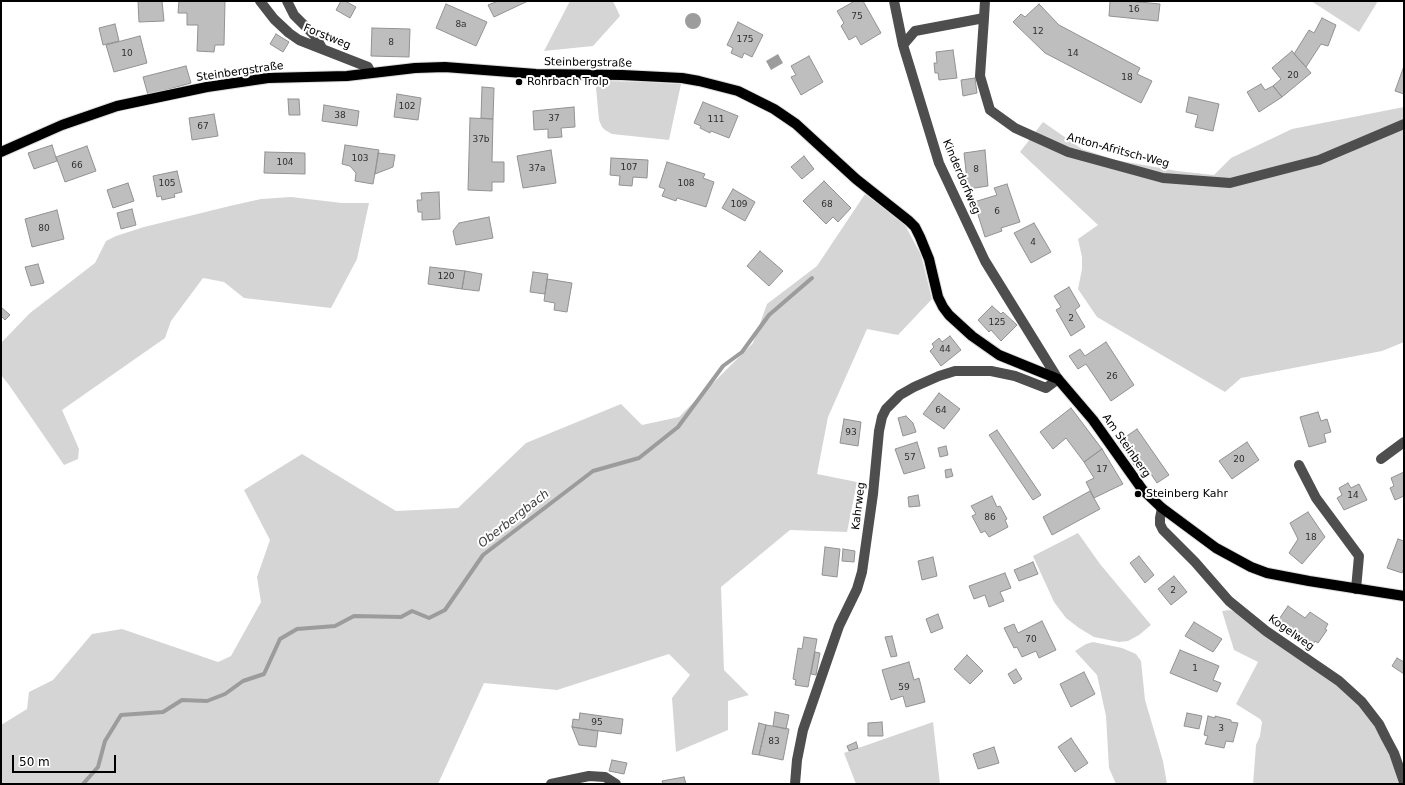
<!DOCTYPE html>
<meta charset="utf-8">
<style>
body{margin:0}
#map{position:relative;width:1405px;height:785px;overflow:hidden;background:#fff;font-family:"DejaVu Sans",sans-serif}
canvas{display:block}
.frame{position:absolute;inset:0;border:2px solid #000;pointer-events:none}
.scale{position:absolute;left:12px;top:755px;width:104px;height:18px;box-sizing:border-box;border:2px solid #000;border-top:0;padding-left:5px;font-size:12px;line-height:14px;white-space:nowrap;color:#000;-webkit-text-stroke:3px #fff;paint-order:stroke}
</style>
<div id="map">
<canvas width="1405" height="785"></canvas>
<div class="frame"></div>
<div class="scale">50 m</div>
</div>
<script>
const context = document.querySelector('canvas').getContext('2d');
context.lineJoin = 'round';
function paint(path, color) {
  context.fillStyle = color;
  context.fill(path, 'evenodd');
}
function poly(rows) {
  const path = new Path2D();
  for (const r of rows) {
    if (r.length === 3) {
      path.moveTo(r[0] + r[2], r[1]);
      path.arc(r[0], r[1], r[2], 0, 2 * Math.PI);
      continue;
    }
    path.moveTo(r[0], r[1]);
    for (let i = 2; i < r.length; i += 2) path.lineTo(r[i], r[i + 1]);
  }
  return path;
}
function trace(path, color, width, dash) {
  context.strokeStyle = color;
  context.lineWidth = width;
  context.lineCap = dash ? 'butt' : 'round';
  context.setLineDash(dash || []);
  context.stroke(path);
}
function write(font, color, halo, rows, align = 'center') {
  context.font = font + ' "DejaVu Sans",sans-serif';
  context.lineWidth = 4;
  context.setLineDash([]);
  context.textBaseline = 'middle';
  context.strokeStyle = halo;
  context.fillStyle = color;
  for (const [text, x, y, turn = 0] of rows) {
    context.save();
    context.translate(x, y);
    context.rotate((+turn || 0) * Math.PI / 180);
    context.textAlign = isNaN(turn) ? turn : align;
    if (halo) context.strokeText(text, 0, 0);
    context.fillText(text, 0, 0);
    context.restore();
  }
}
const green = poly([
 [570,1,613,1,620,16,593,46,544,51],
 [1311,1,1378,1,1359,32],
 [605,81,648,82,681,84,669,140,612,134,605,130,602,127,599,120,596,88,599,83],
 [1404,107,1404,342,1382,351,1241,378,1225,392,1097,317,1078,289,1082,269,1082,257,1078,239,1098,225,1020,152,1043,122,1082,149,1116,160,1177,171,1214,175,1231,158,1292,129],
 [865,194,904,223,921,255,932,299,898,335,867,329,828,417,817,474,857,482,847,532,790,530,721,587,724,670,749,695,728,701,728,730,676,752,672,698,690,675,669,654,557,690,484,683,438,784,1,784,1,725,27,709,29,692,53,680,92,634,122,629,218,662,231,656,261,602,257,577,270,540,244,490,302,454,396,511,458,508,526,443,621,404,642,425,679,417,753,343,767,304,817,266],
 [291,197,342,203,369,203,357,259,331,308,244,298,224,282,203,278,171,321,165,338,62,410,79,449,78,459,64,465,9,385,1,375,1,343,30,313,95,263,106,241,116,236,144,227,234,205,261,199],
 [1078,533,1100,564,1151,625,1139,635,1128,641,1119,642,1094,637,1079,628,1066,618,1054,602,1033,556],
 [1230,610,1235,612,1337,683,1360,704,1383,739,1401,784,1253,784,1256,745,1260,736,1262,722,1260,719,1236,704,1258,662,1234,650,1222,611],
 [1093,642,1122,648,1136,654,1141,661,1145,700,1163,761,1167,784,1116,784,1109,768,1106,716,1097,675,1075,651,1086,644],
 [933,722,940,784,856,784,844,753]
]);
const water = poly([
 [693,21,8],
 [778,54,783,63,771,70,766,61]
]);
const stream = poly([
 [83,784,98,767,105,741,121,715,163,712,182,700,207,701,225,694,243,681,264,674,280,639,297,629,335,626,354,616,401,617,412,611,429,618,445,610,483,555,593,471,639,458,678,427,723,366,742,352,769,315,812,278]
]);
const building = poly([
 [138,1,162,1,164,21,139,22,138,1],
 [179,1,225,1,224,45,215,45,214,52,197,51,198,25,187,25,187,13,178,13,179,1],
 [341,1,345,1,356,7,350,18,336,10,341,1],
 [498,1,528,1,494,17,488,5,498,1],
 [855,1,863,1,881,33,861,45,856,36,849,40,841,26,844,23,837,11,855,1],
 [1110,1,1129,1,1160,4,1158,21,1109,16,1110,1],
 [446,4,487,22,476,46,436,28,446,4],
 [1039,4,1059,25,1140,68,1137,74,1152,81,1141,103,1045,53,1013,22,1021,14,1025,17,1039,4],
 [1322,18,1336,25,1328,46,1321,44,1306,67,1294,54,1309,30,1314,33,1322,18],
 [738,22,763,35,752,57,744,53,742,58,731,53,733,48,727,45,738,22],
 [115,24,119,41,103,45,99,28,115,24],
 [372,28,410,29,409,57,371,56,372,28],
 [276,34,289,42,283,52,270,44,276,34],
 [140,36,147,63,114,72,106,45,140,36],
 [953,50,957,78,939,80,938,73,935,73,934,63,937,63,936,52,953,50],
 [1292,51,1311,73,1282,97,1273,86,1281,79,1272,68,1292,51],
 [809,56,823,82,801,95,791,77,796,75,791,66,809,56],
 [186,66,191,83,148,95,143,77,186,66],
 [1404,66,1404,94,1395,91,1404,66],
 [975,78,977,93,963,96,961,80,975,78],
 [1261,84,1265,90,1273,86,1282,97,1259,112,1247,92,1261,84],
 [482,87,494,88,493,119,481,118,482,87],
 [397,94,421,98,418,120,394,117,397,94],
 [1189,97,1219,104,1213,131,1195,127,1198,115,1186,112,1189,97],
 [288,99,299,99,300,115,289,115,288,99],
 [703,102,738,116,729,138,711,131,710,133,700,128,701,126,694,123,703,102],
 [324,105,359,111,357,126,322,121,324,105],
 [574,107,575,127,561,128,562,137,548,138,548,129,534,130,533,111,574,107],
 [214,114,218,136,192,140,189,118,214,114],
 [470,118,493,119,492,162,504,162,504,182,492,182,492,191,468,190,470,118],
 [52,145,57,161,34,169,28,153,52,145],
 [345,145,379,150,373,184,355,181,356,173,350,166,342,164,345,145],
 [87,146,96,171,65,182,56,157,87,146],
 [551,150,556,183,523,188,517,156,551,150],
 [985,150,988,186,968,189,964,153,985,150],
 [265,152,305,153,305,174,264,173,265,152],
 [378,153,395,155,393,167,375,174,378,153],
 [804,156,814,169,802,179,791,167,804,156],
 [611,158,648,160,647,178,633,177,632,186,619,185,620,176,610,175,611,158],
 [667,162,705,174,703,178,714,182,706,207,677,198,676,201,662,196,665,189,659,187,667,162],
 [177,171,182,192,174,194,175,197,162,200,161,196,157,197,153,176,177,171],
 [824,181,851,208,838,222,833,217,826,224,803,201,824,181],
 [128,183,134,201,113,208,107,190,128,183],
 [1007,184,1020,222,1001,228,1002,231,985,237,974,202,997,195,994,188,1007,184],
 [733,189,755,202,745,221,722,208,733,189],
 [439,192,440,219,422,220,422,212,418,212,417,200,422,200,421,193,439,192],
 [132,209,136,225,121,229,117,213,132,209],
 [57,210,64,239,32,247,25,219,57,210],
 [489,217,493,238,456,245,453,231,459,223,489,217],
 [1034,223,1051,252,1031,263,1014,233,1034,223],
 [760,251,783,271,769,286,747,266,760,251],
 [38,264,44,283,31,286,25,267,38,264],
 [430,267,465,271,462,289,428,284,430,267],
 [465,271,482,274,479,291,462,289,465,271],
 [533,272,548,274,545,294,530,292,533,272],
 [547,279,572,283,567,312,554,310,555,303,544,301,547,279],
 [1069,287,1080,306,1075,310,1085,327,1071,336,1056,310,1061,307,1054,296,1069,287],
 [992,306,1001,314,1003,312,1017,325,1001,341,991,330,989,332,978,320,992,306],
 [1,307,10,315,5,320,1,316,1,307],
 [950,336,961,350,941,366,930,351,934,347,932,344,939,338,942,342,950,336],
 [1106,342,1134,385,1111,401,1086,364,1078,369,1069,356,1080,349,1085,356,1106,342],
 [939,393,960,409,944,429,923,414,939,393],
 [1071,408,1102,449,1084,462,1066,438,1053,449,1040,432,1071,408],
 [1318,412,1321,421,1327,419,1331,432,1324,434,1326,442,1309,447,1300,417,1318,412],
 [906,416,913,423,916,432,903,436,898,418,906,416],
 [844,419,861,422,858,446,840,443,844,419],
 [1137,429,1169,475,1157,483,1149,471,1142,476,1118,442,1137,429],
 [997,430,1041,495,1033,500,989,435,997,430],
 [917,442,925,468,904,474,895,449,917,442],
 [1247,442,1259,460,1232,479,1219,461,1247,442],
 [946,446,948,455,940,457,938,448,946,446],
 [1102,449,1123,484,1094,498,1086,482,1094,478,1084,462,1102,449],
 [951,469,953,476,946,478,945,470,951,469],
 [1404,472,1404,496,1395,500,1390,488,1394,486,1391,478,1404,472],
 [1348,483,1351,488,1359,484,1367,500,1344,510,1337,498,1342,495,1339,488,1348,483],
 [1090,491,1100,509,1052,535,1043,517,1090,491],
 [918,495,920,506,909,507,908,497,918,495],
 [992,496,997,507,1000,506,1007,519,1005,520,1008,527,989,537,985,531,981,533,972,516,976,514,971,506,992,496],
 [1308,512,1325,537,1302,564,1289,553,1298,539,1290,523,1308,512],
 [1398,539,1404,541,1404,568,1402,573,1387,568,1398,539],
 [825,547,840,549,837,577,822,575,825,547],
 [843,549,855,551,854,562,842,561,843,549],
 [1139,556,1154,575,1145,583,1130,563,1139,556],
 [933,557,937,576,922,580,918,561,933,557],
 [1033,562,1038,574,1019,581,1014,570,1033,562],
 [1005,573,1011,588,1000,592,1004,601,989,607,985,595,974,599,969,586,1005,573],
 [1174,576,1187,592,1171,605,1158,589,1174,576],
 [1288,606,1305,618,1310,612,1328,624,1325,629,1327,630,1318,643,1315,641,1312,646,1277,622,1288,606],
 [938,614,943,628,931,633,926,619,938,614],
 [1042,621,1056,650,1039,658,1036,651,1022,657,1017,647,1014,648,1004,628,1014,624,1018,633,1042,621],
 [1194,622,1222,639,1213,652,1185,636,1194,622],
 [892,636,897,656,891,657,885,637,892,636],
 [804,637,817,639,808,687,795,685,796,680,793,679,798,648,802,649,804,637],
 [1180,650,1219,666,1213,680,1221,683,1217,692,1170,673,1180,650],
 [815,652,820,653,816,675,811,674,815,652],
 [967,655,983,671,970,684,954,669,967,655],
 [1397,658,1404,662,1404,674,1392,666,1397,658],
 [909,662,914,680,919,678,925,702,906,707,903,696,891,700,882,670,909,662],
 [1016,669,1022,679,1014,684,1008,674,1016,669],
 [1084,672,1095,694,1071,707,1060,684,1084,672],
 [775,712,789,715,786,729,773,726,775,712],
 [580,713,623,719,621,734,572,727,573,719,579,720,580,713],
 [1187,713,1202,716,1199,729,1184,726,1187,713],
 [1208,716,1215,718,1215,716,1231,720,1231,722,1238,723,1233,742,1226,741,1224,748,1205,744,1208,736,1204,735,1208,716],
 [882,722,883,736,868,736,868,723,882,722],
 [759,723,766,725,759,755,752,754,759,723],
 [766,725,789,729,783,760,759,755,766,725],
 [572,727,598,731,596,747,579,745,572,727],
 [1071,738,1088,763,1075,772,1058,747,1071,738],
 [856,742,858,748,849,751,847,746,856,742],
 [994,747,999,763,978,769,973,754,994,747],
 [612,760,627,763,624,774,609,771,612,760],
 [684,777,686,784,663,784,662,781,684,777]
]);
const minor = poly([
 [260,1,274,19,289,33,299,40,368,67,371,73],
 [287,1,294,15,315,36,322,48],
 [984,18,980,76,990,110,1015,128,1068,152,1163,178,1230,183,1319,160,1404,124],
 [903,45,915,31,984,18,985,1],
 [1381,459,1404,442],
 [1299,465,1316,498,1359,556,1356,589],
 [1162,508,1160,518,1160,524,1163,530,1195,562,1229,601,1266,631,1339,681,1362,702,1379,724,1386,738,1394,753,1404,782],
 [551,784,589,776,605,777,616,784],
 [795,784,797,760,803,730,839,626,857,589,862,572,873,494,879,431,882,417,886,409,900,395,914,387,939,376,955,371,991,371,1015,376,1046,388,1058,379,985,261,939,163,903,45,894,1]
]);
const major = poly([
 [1,152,62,125,117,106,207,87,268,78,347,76,415,68,445,67,536,74,622,75,682,78,699,81,738,91,774,109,796,124,856,179,909,221,915,227,920,237,929,259,938,297,943,307,949,315,972,336,999,355,1058,379,1093,420,1142,489,1162,508,1216,548,1251,567,1267,573,1309,581,1404,596]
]);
const markers = [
 [519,82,4,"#000"],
 [1138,494,4,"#000"]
];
const numberNames = [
 ["16",1134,10],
 ["75",857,17],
 ["8a",461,25],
 ["12",1038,32],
 ["175",745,40],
 ["8",391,43],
 ["10",127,54],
 ["14",1073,54],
 ["20",1293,76],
 ["18",1127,78],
 ["102",407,107],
 ["38",340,116],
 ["37",554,119],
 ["111",716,120],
 ["67",203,127],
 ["37b",481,140],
 ["103",360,159],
 ["104",285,163],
 ["66",77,166],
 ["107",629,168],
 ["37a",537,169],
 ["8",976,170],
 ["105",167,184],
 ["108",686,184],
 ["109",739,205],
 ["68",827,205],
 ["6",997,212],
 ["80",44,229],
 ["4",1033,243],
 ["120",446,277],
 ["2",1071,319],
 ["125",997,323],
 ["44",945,350],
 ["26",1112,377],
 ["64",941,411],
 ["93",851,433],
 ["57",910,458],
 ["20",1239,460],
 ["17",1102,470],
 ["14",1353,496],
 ["86",990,518],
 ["18",1311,538],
 ["2",1173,591],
 ["70",1031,640],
 ["1",1195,669],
 ["59",904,688],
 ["95",597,723],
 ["3",1221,729],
 ["83",774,742]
];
const streetNames = [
 ["Forstweg",327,37,22],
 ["Steinbergstraße",588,63,1],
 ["Steinbergstraße",240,72,-8],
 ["Anton-Afritsch-Weg",1118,151,15],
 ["Kinderdorfweg",961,177,67],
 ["Am Steinberg",1126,446,55],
 ["Kahrweg",859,506,-83],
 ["Kogelweg",1291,633,35]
];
const poiNames = [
 ["Rohrbach Trolp",527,82],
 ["Steinberg Kahr",1146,494]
];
const waterNames = [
 ["Oberbergbach",514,519,-38]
];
paint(green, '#d5d5d5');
paint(water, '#9c9c9c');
trace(stream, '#9c9c9c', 4);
paint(building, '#bebebe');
trace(building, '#929292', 1);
trace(major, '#dbdbdb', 12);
trace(minor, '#4e4e4e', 10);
trace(major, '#000', 10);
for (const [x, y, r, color] of markers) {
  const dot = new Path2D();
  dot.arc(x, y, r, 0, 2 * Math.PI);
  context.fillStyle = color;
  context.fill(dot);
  trace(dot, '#fff', 1.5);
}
write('9px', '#303030', null, numberNames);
write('11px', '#000', '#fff', streetNames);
write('11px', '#000', '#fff', poiNames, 'left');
write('italic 12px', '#3d3d3d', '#fff', waterNames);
</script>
